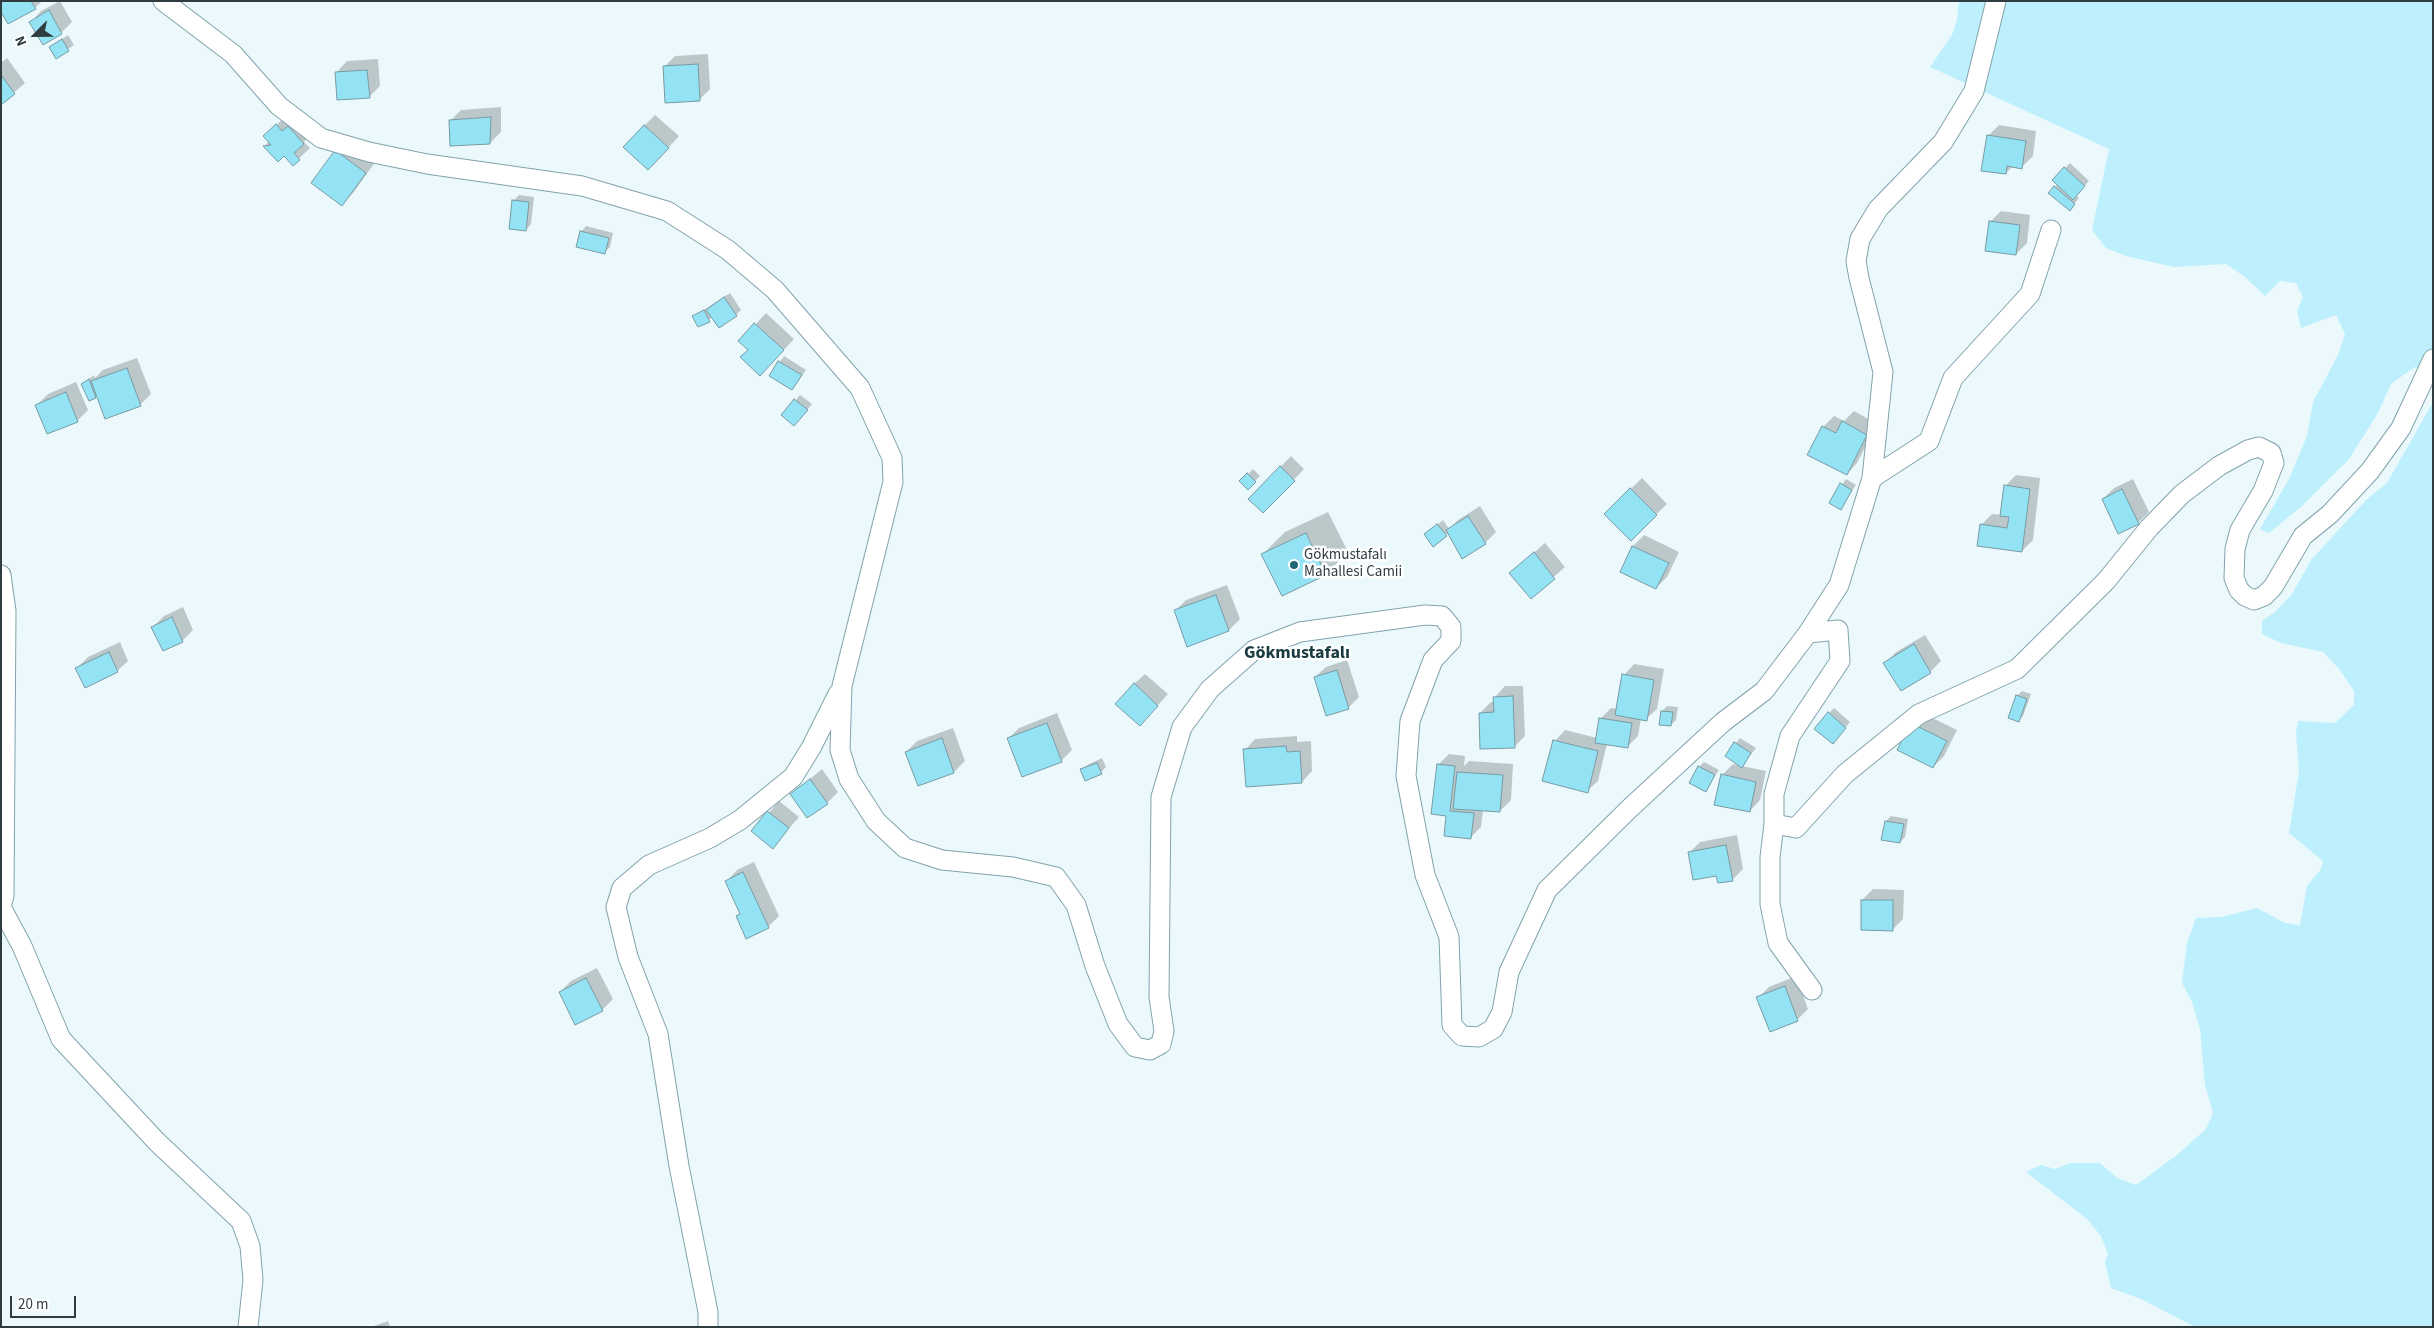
<!DOCTYPE html>
<meta charset="utf-8">
<style>
body{margin:0}
#map{position:relative;width:2434px;height:1328px;overflow:hidden;background:#ebf9fd;font-family:"Source Sans 3",sans-serif}
canvas{display:block}
.frame{position:absolute;inset:0;border:2px solid #2f3d40;pointer-events:none}
.north{position:absolute;left:10px;top:10px;width:50px;height:50px;-webkit-text-stroke:4px #fff;paint-order:stroke;rotate:247deg;font-size:14px;font-weight:700;line-height:20px;text-align:center;color:#2f3d40}
.north::after{content:'';display:block;margin:auto;width:18px;height:22px;background:#2f3d40;clip-path:polygon(50% 0,100% 100%,50% 72%,0 100%)}
.scale{position:absolute;left:10px;top:1296px;width:66px;height:22px;box-sizing:border-box;border:2px solid #2f3d40;border-top:0;padding-left:6px;font-size:15px;line-height:18px;white-space:nowrap;color:#2f3d40;-webkit-text-stroke:4px #fff;paint-order:stroke}
</style>
<div id="map">
<canvas width="2434" height="1328"></canvas>
<div class="frame"></div>
<div class="north">N</div>
<div class="scale">20 m</div>
</div>
<script>
const context = document.querySelector('canvas').getContext('2d');
context.lineJoin = 'round';
function paint(path, color) {
  context.fillStyle = color;
  context.fill(path, 'evenodd');
}
function poly(rows) {
  const path = new Path2D();
  for (const r of rows) {
    path.moveTo(r[0], r[1]);
    for (let i = 2; i < r.length; i += 2) path.lineTo(r[i], r[i + 1]);
  }
  return path;
}
function trace(path, color, width, dash) {
  context.strokeStyle = color;
  context.lineWidth = width;
  context.lineCap = dash ? 'butt' : 'round';
  context.setLineDash(dash || []);
  context.stroke(path);
}
function write(font, color, halo, rows, align = 'center') {
  context.font = font + ' "Source Sans 3",sans-serif';
  context.lineWidth = 5;
  context.setLineDash([]);
  context.textBaseline = 'middle';
  context.strokeStyle = halo;
  context.fillStyle = color;
  for (const [text, x, y, turn = 0] of rows) {
    context.save();
    context.translate(x, y);
    context.rotate((+turn || 0) * Math.PI / 180);
    context.textAlign = isNaN(turn) ? turn : align;
    if (halo) context.strokeText(text, 0, 0);
    context.fillText(text, 0, 0);
    context.restore();
  }
}
const green = poly([
 [1959,1,2433,1,2433,374,2415,367,2391,384,2378,413,2349,459,2302,506,2269,533,2260,529,2289,479,2307,436,2313,402,2338,355,2345,334,2336,315,2301,328,2297,311,2303,297,2296,283,2280,281,2265,296,2245,277,2226,264,2174,267,2126,256,2106,248,2092,230,2109,149,1930,67,1952,35,1957,20],
 [2433,402,2433,1327,2195,1327,2141,1299,2111,1288,2105,1262,2108,1254,2101,1236,2087,1219,2026,1172,2041,1165,2055,1169,2071,1163,2100,1163,2117,1178,2136,1185,2177,1155,2206,1129,2213,1113,2205,1085,2200,1029,2192,1002,2182,983,2187,943,2196,918,2221,917,2257,908,2285,923,2300,925,2307,886,2321,869,2323,861,2289,833,2299,771,2296,733,2298,721,2335,723,2354,705,2354,691,2340,670,2323,652,2281,643,2262,634,2262,621,2275,612,2292,594,2311,560,2367,499,2387,483]
]);
const shadow = poly([
 [1,1,42,1,35,8],
 [60,1,72,22,61,33,31,22,41,11],
 [68,35,74,45,56,57,50,47],
 [708,54,710,89,699,100,664,67,675,56],
 [7,58,25,83,1,104,1,63],
 [378,59,380,86,369,97,337,72,347,61],
 [501,107,501,132,490,143,450,121,461,110],
 [288,114,314,132,304,142,310,148,293,164,284,155,278,160,265,146,269,141,265,136],
 [655,115,679,136,659,158,644,126],
 [1999,125,2036,131,2033,156,2022,167,2013,166,2006,173,1988,136],
 [336,150,376,161,353,193,342,204],
 [2070,163,2089,181,2076,195,2079,198,2074,204,2055,187,2058,184,2053,180],
 [519,195,534,197,531,224,526,230,514,200],
 [2001,211,2030,215,2027,243,2016,254,1990,222],
 [586,226,613,233,610,247,605,252,581,232],
 [730,293,741,310,736,315,713,317,698,326,694,316],
 [766,313,794,339,771,364,740,341],
 [784,356,806,370,792,389,771,375],
 [137,358,151,394,140,405,98,394,95,397,83,384,94,375,95,378,103,370],
 [76,382,88,410,77,421,37,405,48,394],
 [800,395,812,404,799,420,783,415],
 [1854,411,1877,424,1857,463,1847,474,1823,427,1834,416,1844,421],
 [1291,456,1304,469,1263,512,1250,499],
 [1253,469,1260,476,1248,488,1241,481],
 [2016,475,2040,478,2033,540,2022,551,1981,525,1992,514,2002,515,2005,486],
 [1642,478,1667,504,1631,539,1605,514],
 [1846,479,1856,485,1840,508,1830,502],
 [2133,479,2149,512,2138,523,2103,499,2114,488],
 [1480,506,1496,532,1485,543,1449,532,1446,535,1431,530,1443,520,1449,529,1458,520],
 [1328,512,1348,552,1326,574,1282,595,1263,554,1285,532],
 [1644,535,1679,552,1667,577,1656,588,1621,571,1633,546],
 [1545,543,1565,567,1531,597,1511,573],
 [1227,585,1240,619,1229,630,1188,645,1175,611,1186,600],
 [183,607,193,630,182,641,153,627,164,616],
 [1925,635,1941,661,1930,672,1885,663,1896,652],
 [120,642,128,661,117,671,77,668,88,657],
 [1347,660,1359,697,1348,708,1315,677,1326,667],
 [1634,664,1664,669,1657,709,1646,719,1641,718,1638,736,1627,747,1607,744,1598,781,1587,791,1555,741,1565,730,1597,738,1600,719,1611,708,1618,709,1624,675],
 [1145,674,1168,694,1150,714,1134,684],
 [1505,686,1523,686,1525,736,1514,747,1480,713,1491,702,1495,702,1495,697],
 [2022,691,2031,694,2023,716,2018,721,2017,696],
 [1667,706,1678,707,1676,720,1671,725,1661,723,1662,711],
 [1834,708,1850,722,1837,738,1829,713],
 [1057,713,1072,750,1061,761,1008,739,1019,728],
 [1922,713,1957,730,1944,756,1933,767,1899,750],
 [953,728,965,761,954,772,918,785,906,752,917,741],
 [1297,736,1297,742,1311,741,1312,771,1302,782,1245,750,1255,739],
 [1740,738,1756,748,1742,766,1766,771,1760,800,1750,811,1722,775,1733,764,1742,766,1726,756],
 [1449,754,1465,756,1464,766,1469,761,1513,764,1511,800,1500,811,1483,810,1481,827,1470,838,1448,814,1438,765],
 [1102,758,1106,767,1101,772,1082,770,1087,765],
 [1704,762,1719,770,1705,790,1699,767],
 [822,769,838,792,827,803,792,794],
 [779,801,799,817,773,847,753,831],
 [1891,816,1908,819,1905,837,1900,842,1886,821],
 [1737,835,1743,869,1732,880,1717,874,1689,853,1700,842],
 [754,862,779,916,768,927,741,913,727,881,737,870],
 [1873,889,1904,890,1903,919,1892,930,1862,900],
 [597,968,613,999,602,1010,560,992,571,981],
 [1796,976,1808,1009,1797,1020,1758,998,1769,987],
 [388,1321,390,1327,371,1327]
]);
const building = poly([
 [1,1,31,1,36,9,8,24,1,12,1,1],
 [49,10,62,34,43,45,29,22,49,10],
 [62,39,69,51,56,59,49,47,62,39],
 [698,64,700,101,665,103,663,66,698,64],
 [367,70,370,98,337,100,335,72,367,70],
 [1,75,15,94,1,105,1,75],
 [491,117,490,144,450,146,449,120,491,117],
 [276,124,282,131,288,126,304,144,294,153,300,160,293,166,284,156,278,162,263,146,271,145,263,136,276,124],
 [644,125,669,148,648,170,623,147,644,125],
 [1987,135,2026,141,2022,169,2007,166,2006,174,1981,171,1987,135],
 [335,150,366,173,342,206,311,183,335,150],
 [2064,167,2085,186,2073,200,2052,180,2064,167],
 [2054,186,2075,204,2070,211,2048,193,2054,186],
 [512,200,529,202,526,231,509,229,512,200],
 [1989,221,2020,225,2016,255,1985,251,1989,221],
 [580,231,609,238,605,254,576,247,580,231],
 [724,297,737,316,719,328,706,310,724,297],
 [704,310,710,322,698,327,692,316,704,310],
 [754,323,784,350,760,376,740,357,748,350,738,341,754,323],
 [778,361,802,375,792,390,769,376,778,361],
 [127,368,141,406,105,419,91,381,127,368],
 [89,379,96,398,89,401,81,384,89,379],
 [66,392,78,422,47,434,35,405,66,392],
 [794,399,808,410,794,426,781,415,794,399],
 [1842,421,1867,435,1847,475,1807,455,1822,426,1836,433,1842,421],
 [1280,466,1295,481,1263,513,1248,499,1280,466],
 [1247,473,1256,482,1248,490,1239,481,1247,473],
 [1840,483,1852,490,1841,510,1829,503,1840,483],
 [2004,485,2030,489,2022,552,1977,546,1980,524,2007,528,2009,517,2000,516,2004,485],
 [1630,488,1657,515,1631,541,1604,514,1630,488],
 [2122,489,2139,524,2118,534,2102,499,2122,489],
 [1468,516,1486,544,1462,559,1446,530,1468,516],
 [1437,524,1447,536,1433,547,1424,534,1437,524],
 [1306,533,1326,575,1282,596,1261,554,1306,533],
 [1632,546,1669,563,1656,589,1620,572,1632,546],
 [1534,552,1555,579,1531,599,1509,573,1534,552],
 [1216,595,1229,631,1187,647,1174,610,1216,595],
 [172,617,183,642,163,651,151,627,172,617],
 [1914,644,1931,673,1901,691,1883,663,1914,644],
 [109,652,118,672,85,688,75,668,109,652],
 [1337,670,1349,709,1326,716,1314,677,1337,670],
 [1622,674,1654,680,1647,721,1615,715,1622,674],
 [1134,683,1158,706,1140,726,1115,704,1134,683],
 [2016,695,2027,699,2019,722,2008,718,2016,695],
 [1513,696,1515,748,1480,749,1479,713,1494,712,1493,697,1513,696],
 [1661,711,1673,712,1671,726,1659,725,1661,711],
 [1828,712,1846,728,1833,744,1814,729,1828,712],
 [1599,718,1632,723,1628,748,1595,743,1599,718],
 [1047,723,1062,762,1022,777,1007,738,1047,723],
 [1911,723,1947,741,1933,768,1897,750,1911,723],
 [942,738,954,773,918,786,905,752,942,738],
 [1553,740,1598,751,1588,793,1542,781,1553,740],
 [1734,742,1751,753,1742,768,1725,756,1734,742],
 [1286,746,1287,752,1300,751,1302,783,1246,787,1243,749,1286,746],
 [1097,763,1102,774,1085,781,1080,769,1097,763],
 [1437,764,1455,766,1450,811,1474,813,1471,839,1444,836,1446,816,1431,814,1437,764],
 [1698,766,1715,775,1706,792,1689,783,1698,766],
 [1457,772,1503,775,1500,812,1453,809,1457,772],
 [1721,774,1756,782,1750,812,1714,805,1721,774],
 [810,779,828,804,807,818,790,794,810,779],
 [767,811,789,828,773,849,751,831,767,811],
 [1885,821,1904,824,1900,843,1881,840,1885,821],
 [1726,845,1733,881,1718,883,1716,876,1693,880,1688,852,1726,845],
 [743,872,769,928,746,939,736,916,740,914,725,881,743,872],
 [1861,900,1893,900,1893,931,1861,930,1861,900],
 [586,978,603,1011,575,1025,559,992,586,978],
 [1785,986,1798,1021,1770,1032,1756,997,1785,986]
]);
const minor = poly([
 [163,1,233,54,279,106,321,138,369,152,427,164,582,186,667,211,728,250,775,290,860,388,892,458,893,482,842,686,840,750,849,779,876,821,905,848,942,860,1013,867,1056,877,1076,905,1095,966,1118,1024,1135,1047,1150,1050,1161,1044,1164,1031,1159,997,1161,797,1182,727,1210,689,1254,650,1300,632,1425,615,1442,616,1451,627,1451,641,1433,660,1410,721,1406,776,1425,875,1449,937,1452,1025,1462,1036,1479,1037,1493,1029,1502,1012,1509,972,1547,890,1629,809,1723,722,1764,691,1808,633,1838,630,1840,661,1790,736,1774,794,1774,824,1796,828,1845,774,1919,714,2017,669,2106,581,2149,528,2182,494,2219,466,2248,450,2259,447,2271,453,2274,463,2263,491,2240,530,2235,549,2234,578,2239,590,2245,596,2254,600,2264,596,2273,587,2303,536,2330,514,2370,471,2401,428,2433,359],
 [1872,478,1929,441,1953,378,2030,294,2051,230],
 [1,575,6,611,4,896,1,906],
 [1808,633,1839,585,1872,478,1883,372,1859,278,1856,261,1860,239,1878,209,1943,142,1974,91,1996,1],
 [1774,824,1770,857,1770,904,1778,943,1812,990],
 [1,907,22,946,61,1039,157,1142,241,1221,250,1246,253,1280,248,1327],
 [708,1327,708,1312,679,1166,658,1034,628,957,616,907,622,888,649,865,710,838,740,820,793,777,811,748,838,694]
]);
const markers = [
 [1294,565,5,"#1f6774"]
];
const poiNames = [
 ["Gökmustafalı",1304,556],
 ["Mahallesi Camii",1304,573]
];
const quarterNames = [
 ["Gökmustafalı",1297,654]
];
paint(green, '#bdf0fc');
paint(shadow, '#0003');
paint(building, '#93e3f5');
trace(building, '#789aa2', 1);
trace(minor, '#81a3ab', 21);
trace(minor, '#fff', 19);
for (const [x, y, r, color] of markers) {
  const dot = new Path2D();
  dot.arc(x, y, r, 0, 2 * Math.PI);
  context.fillStyle = color;
  context.fill(dot);
  trace(dot, '#fff', 2);
}
write('15px', '#2f3d40', '#fff', poiNames, 'left');
write('bold 18px', '#1b3b42', '#fff', quarterNames);
</script>
